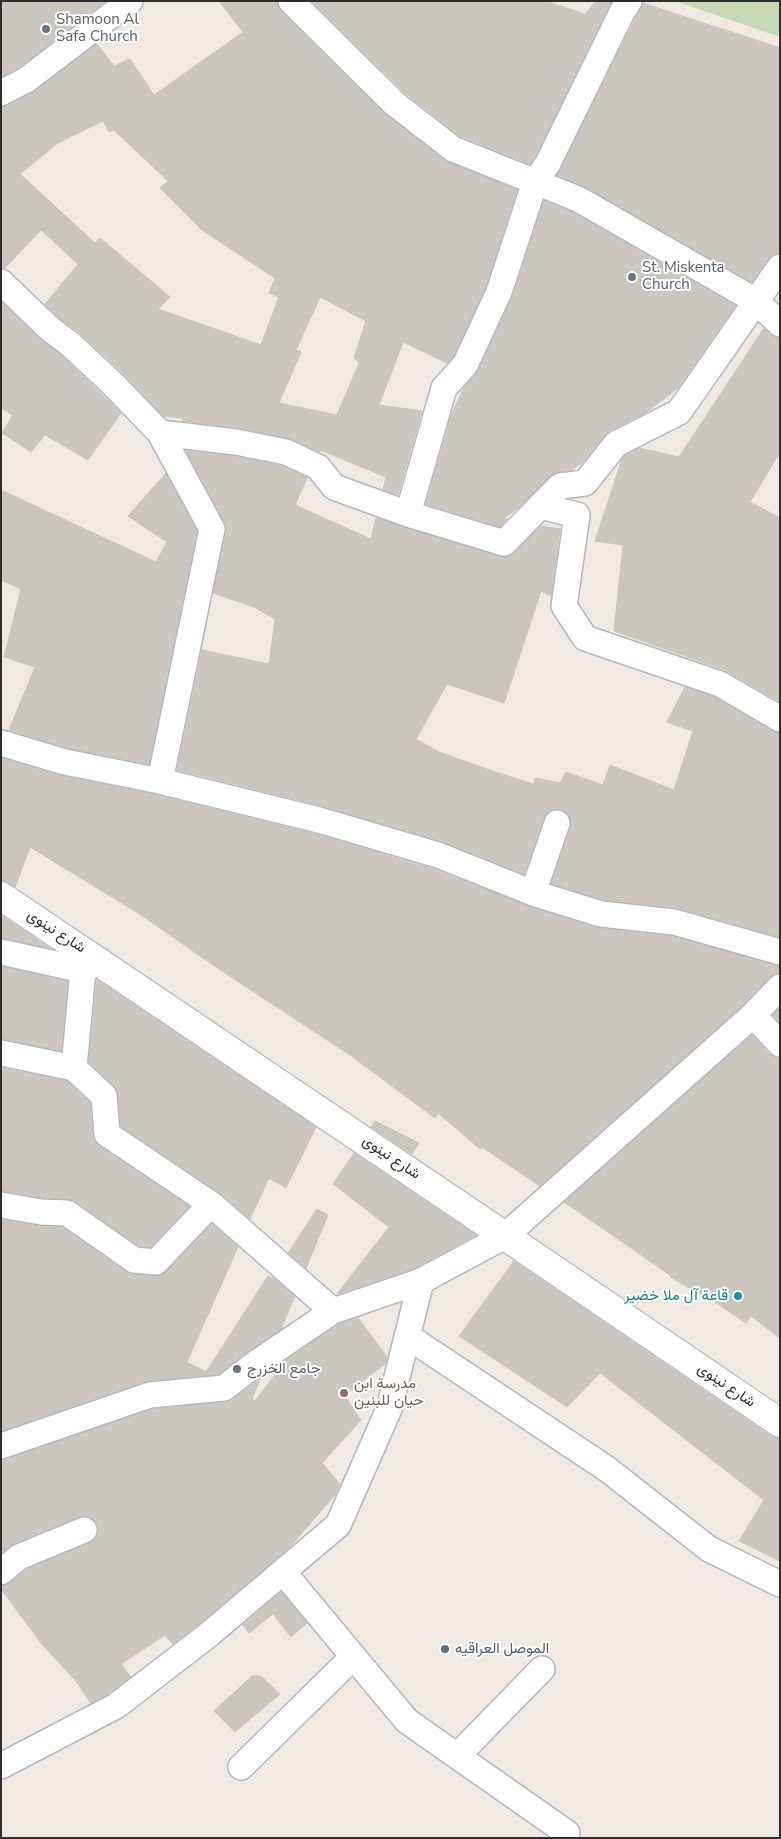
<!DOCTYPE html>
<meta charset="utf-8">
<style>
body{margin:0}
#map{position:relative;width:781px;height:1839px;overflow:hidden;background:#efe9e1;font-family:"Nunito Sans",sans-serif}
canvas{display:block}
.frame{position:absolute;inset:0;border:2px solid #2e2e2e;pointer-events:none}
</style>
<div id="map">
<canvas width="781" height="1839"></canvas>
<div class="frame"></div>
</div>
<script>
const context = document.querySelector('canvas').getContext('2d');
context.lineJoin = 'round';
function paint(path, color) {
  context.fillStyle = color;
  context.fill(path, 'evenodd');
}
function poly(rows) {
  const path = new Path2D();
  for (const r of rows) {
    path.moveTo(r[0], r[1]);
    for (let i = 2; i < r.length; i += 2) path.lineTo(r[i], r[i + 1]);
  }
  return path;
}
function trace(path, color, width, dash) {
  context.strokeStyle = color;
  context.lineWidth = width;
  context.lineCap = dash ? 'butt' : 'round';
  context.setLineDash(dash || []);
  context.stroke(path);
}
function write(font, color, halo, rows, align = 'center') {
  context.font = font + ' "Nunito Sans",Vazirmatn,sans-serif';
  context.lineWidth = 4;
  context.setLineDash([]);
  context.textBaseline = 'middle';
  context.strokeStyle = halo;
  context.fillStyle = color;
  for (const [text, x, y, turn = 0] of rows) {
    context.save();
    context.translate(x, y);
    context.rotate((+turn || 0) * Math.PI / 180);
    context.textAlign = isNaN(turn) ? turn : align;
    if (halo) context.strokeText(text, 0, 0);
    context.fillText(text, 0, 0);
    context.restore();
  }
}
const cemetery = poly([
 [675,1,780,1,780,37]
]);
const building = poly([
 [1,1,106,1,18,68,1,77,1,1],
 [219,1,277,1,281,11,385,114,444,160,517,190,486,287,453,357,447,363,403,342,379,405,422,411,398,495,383,490,386,477,320,450,320,452,292,439,239,428,182,421,183,418,163,416,124,374,80,333,59,318,45,304,78,264,41,230,5,268,1,268,1,107,8,106,35,91,97,44,114,66,130,59,154,95,243,32,219,1],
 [103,121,109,132,114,130,168,181,160,188,202,230,275,278,269,293,279,297,261,345,158,309,170,297,100,238,95,243,20,174,58,143,103,121],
 [320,297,366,321,354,358,359,363,337,415,279,403,301,352,296,350,320,297],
 [312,1,545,1,585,14,596,1,612,1,536,156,530,164,460,136,404,92,312,1],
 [643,3,780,48,780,253,773,254,769,258,752,282,585,187,557,175,643,3],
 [544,201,572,212,735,306,678,388,647,412,609,431,584,461,572,470,558,472,550,476,518,508,503,519,507,519,500,527,426,504,452,413,465,386,478,371,512,298,544,201],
 [1,302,40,339,61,355,121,413,88,460,45,435,31,452,2,433,13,415,1,408,1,302],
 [764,328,770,335,780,338,780,452,750,502,780,518,780,702,725,670,614,631,623,545,595,541,622,459,625,455,639,448,679,457,764,328],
 [186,451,234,456,281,466,307,478,295,505,371,539,376,518,500,557,507,557,514,553,541,526,560,529,551,596,541,591,504,703,447,684,416,739,439,752,495,772,534,784,535,778,560,783,566,772,603,785,610,765,674,790,693,731,667,722,685,687,714,697,773,731,780,733,780,937,678,908,604,900,551,884,571,827,571,821,568,814,561,809,555,809,548,812,544,818,524,874,442,841,322,806,177,770,202,650,269,664,275,619,254,607,213,593,226,532,225,523,186,451],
 [166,473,197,531,149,764,68,748,9,730,35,667,4,657,21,589,1,580,1,490,156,562,167,542,128,516,166,473],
 [1,758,62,776,157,795,315,834,433,869,528,906,597,928,671,936,780,966,780,973,770,977,743,1005,540,1186,482,1147,480,1149,438,1113,435,1118,350,1055,219,969,138,913,30,847,15,887,1,881,1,758],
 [1,915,50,948,1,938,1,915],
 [3,967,68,981,61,1051,1,1039,1,975,3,967],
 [97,979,316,1127,286,1188,269,1178,250,1219,219,1192,121,1126,118,1095,114,1086,89,1062,97,979],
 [780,1008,780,1023,773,1015,780,1008],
 [752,1035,769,1054,780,1058,780,1338,751,1316,746,1323,718,1304,670,1277,671,1276,634,1250,564,1202,752,1035],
 [1,1068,67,1081,90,1103,93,1136,99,1146,189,1206,150,1247,139,1246,75,1201,68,1199,43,1198,1,1191,1,1068],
 [375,1121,419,1143,412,1154,371,1127,375,1121],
 [354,1153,476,1235,415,1268,337,1294,389,1227,333,1184,354,1153],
 [317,1209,328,1215,306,1268,288,1253,317,1209],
 [1,1220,39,1226,62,1227,126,1272,133,1274,155,1276,161,1275,166,1272,212,1224,238,1247,187,1362,206,1372,268,1276,272,1278,272,1277,295,1296,281,1329,219,1374,146,1381,1,1431,1,1220],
 [514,1261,771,1436,780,1438,780,1561,739,1541,764,1500,600,1373,567,1407,459,1336,514,1261],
 [358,1318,387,1357,385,1364,344,1395,361,1420,322,1463,340,1484,335,1495,288,1549,198,1625,173,1644,165,1635,121,1664,131,1677,108,1694,91,1703,75,1680,41,1643,1,1589,1,1586,10,1583,27,1569,90,1543,96,1538,98,1532,97,1525,92,1518,85,1516,78,1517,13,1544,1,1553,1,1460,153,1409,226,1402,233,1399,261,1377,252,1399,255,1401,287,1359,339,1324,358,1318],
 [281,1592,307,1623,291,1637,273,1614,249,1633,243,1625,281,1592],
 [252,1676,261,1676,280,1694,235,1732,214,1711,252,1676]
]);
const street = poly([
 [291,1,394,103,453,149,578,199,756,301,780,324],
 [629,1,622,12,548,163,535,182,499,292,465,365,444,388,408,514,504,543,560,486,585,483,616,444,679,412,780,267],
 [1,93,26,80,130,1],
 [1,282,50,329,70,344,114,385,160,433],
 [540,506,577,515,564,606,585,638,720,684,780,719],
 [1,743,65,762,160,781,319,820,438,855,533,893,601,914,674,922,780,952],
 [160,781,212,529,160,433,236,442,286,452,318,467,334,487,408,514],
 [533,893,557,823],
 [1,952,83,970],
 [753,1015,780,1044],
 [1,1053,74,1068,104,1096,107,1134,211,1204],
 [74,1068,83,970,100,961],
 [1,1205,41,1212,67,1213,134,1260,156,1262,211,1204,333,1311],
 [407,1336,607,1469,709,1549,780,1584],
 [1,1446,150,1395,224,1388,259,1361,333,1311,421,1281,505,1236,753,1015,780,987],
 [1,1572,19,1557,84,1530],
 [283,1572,407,1721,567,1833],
 [457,1756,542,1669],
 [1,1766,116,1706,207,1636,338,1525,389,1409,421,1281],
 [241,1767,353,1657]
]);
const secondary = poly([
 [1,896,505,1236,780,1423]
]);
const markers = [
 [46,29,5,"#6b7280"],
 [632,277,5,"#6b7280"],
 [738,1296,5,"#0f9aa8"],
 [237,1369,5,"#6b7280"],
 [344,1393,5,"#8d6e63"],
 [445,1649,5,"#5c6f8a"]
];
const worshipNames = [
 ["Shamoon Al",56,20],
 ["Safa Church",56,37],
 ["St. Miskenta",642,268],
 ["Church",642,285],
 ["جامع الخزرج",247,1369]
];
const streetNames = [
 ["شارع نينوى",56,932,33],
 ["شارع نينوى",391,1158,34],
 ["شارع نينوى",726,1386,34]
];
const cultureNames = [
 ["قاعة آل ملا خضير",728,1296]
];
const educationNames = [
 ["مدرسة ابن",354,1384],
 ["حيان للبنين",354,1401]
];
const serviceNames = [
 ["الموصل العراقيه",455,1649]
];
paint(cemetery, '#c8d9b8');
paint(building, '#cbc7bf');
trace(building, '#cbc5ba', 1);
trace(street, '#b4b7c1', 28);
trace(secondary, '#b4b7c1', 30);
trace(street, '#fff', 25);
trace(secondary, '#fff', 28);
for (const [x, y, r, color] of markers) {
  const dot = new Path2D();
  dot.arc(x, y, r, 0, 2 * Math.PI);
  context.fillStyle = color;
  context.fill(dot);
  trace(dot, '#fff', 2);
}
write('15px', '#5b616d', '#fff', worshipNames, 'left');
write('15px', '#2e2e2e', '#fff', streetNames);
write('15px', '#0d838f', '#fff', cultureNames, 'right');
write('15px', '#785e54', '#fff', educationNames, 'left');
write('15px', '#4e5e75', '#fff', serviceNames, 'left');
</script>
